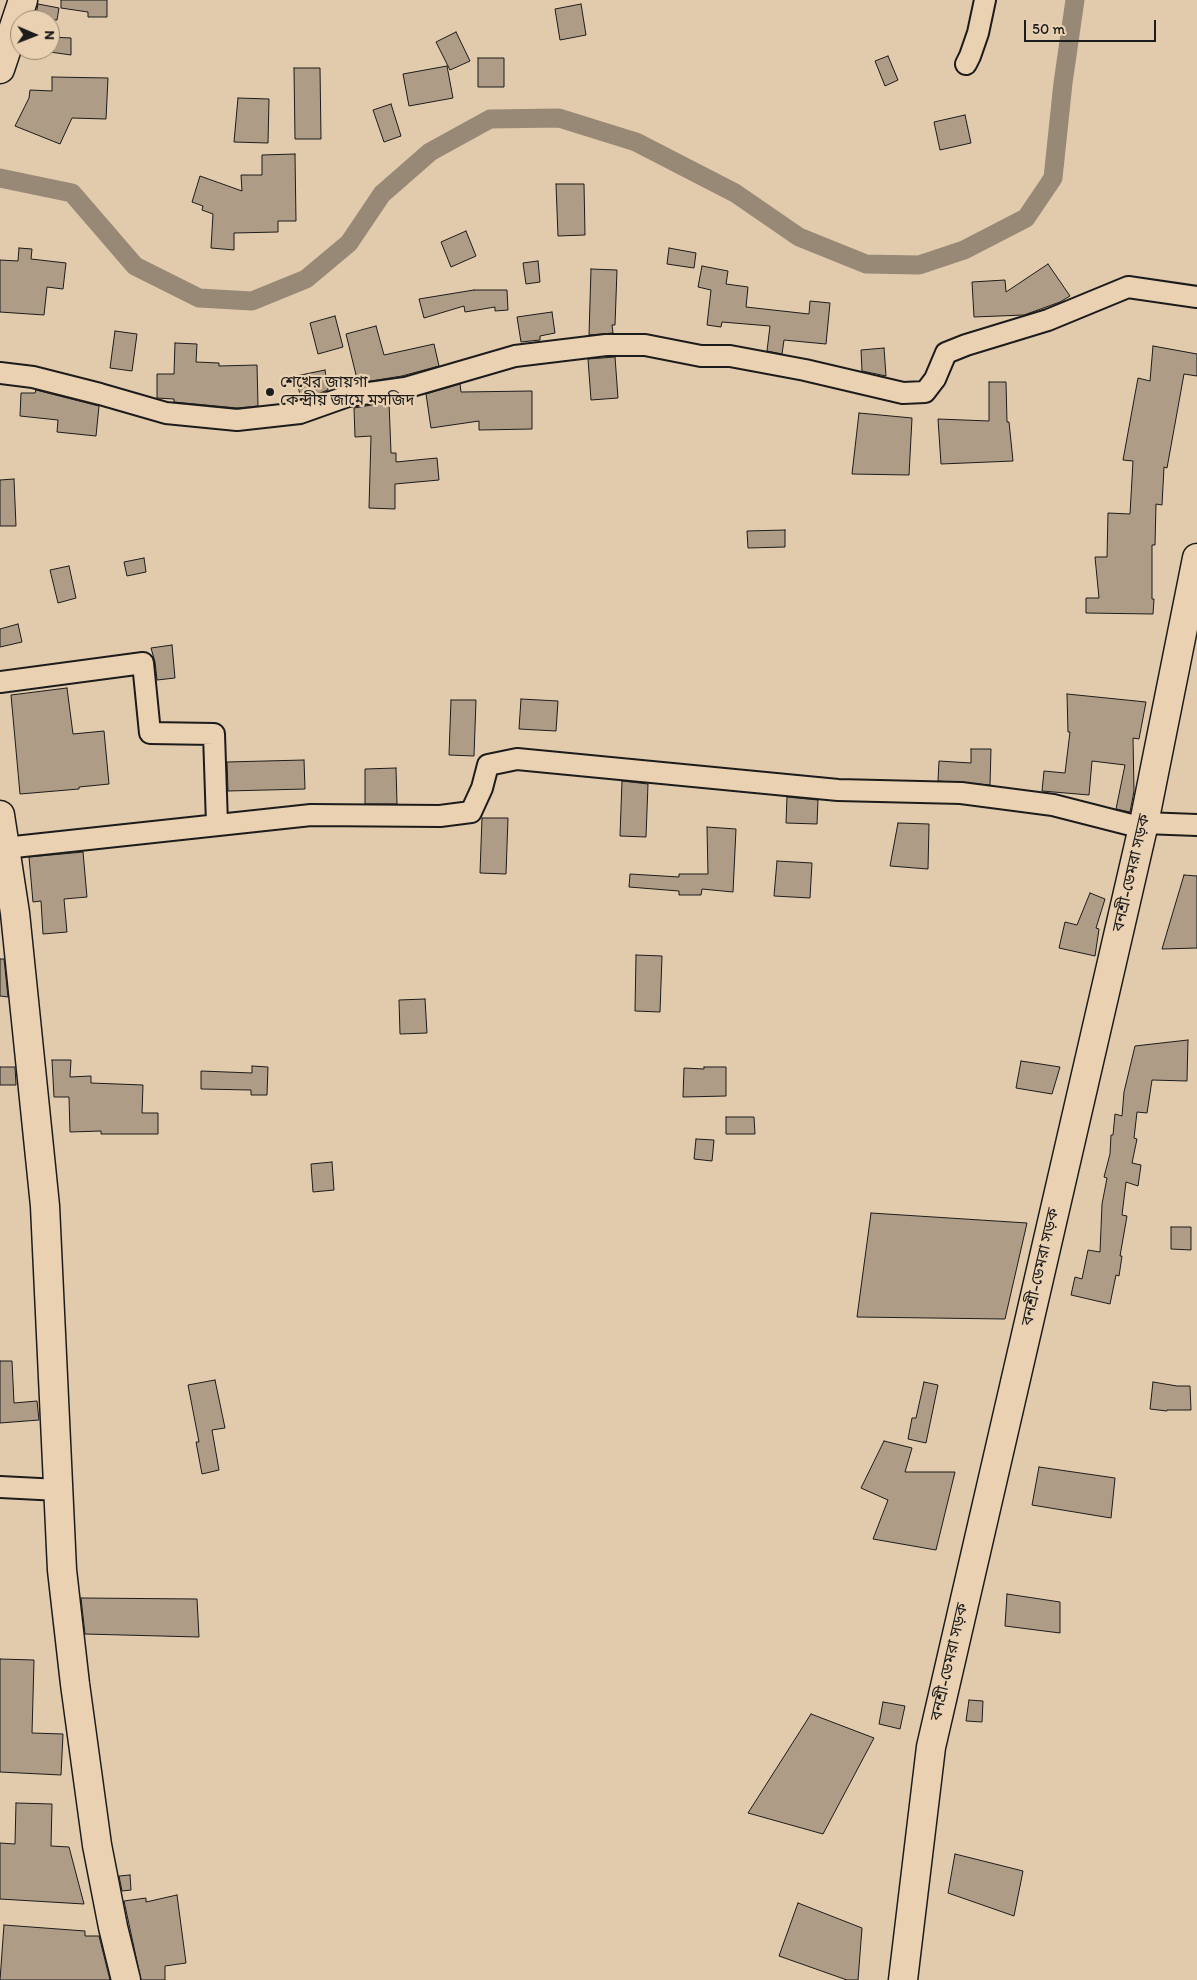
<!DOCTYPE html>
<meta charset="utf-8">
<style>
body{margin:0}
#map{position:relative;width:1197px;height:1980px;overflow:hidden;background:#e2caac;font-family:Itim,sans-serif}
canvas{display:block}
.north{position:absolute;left:10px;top:10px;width:50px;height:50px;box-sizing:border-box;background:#ead1b2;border:1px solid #988976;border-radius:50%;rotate:91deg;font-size:14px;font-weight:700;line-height:20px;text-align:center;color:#1c1c1c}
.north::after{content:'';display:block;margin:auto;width:18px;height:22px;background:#1c1c1c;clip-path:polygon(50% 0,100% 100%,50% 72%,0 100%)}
.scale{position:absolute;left:1024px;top:20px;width:132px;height:22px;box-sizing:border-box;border:2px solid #1c1c1c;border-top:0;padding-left:6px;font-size:15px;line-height:18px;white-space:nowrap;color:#1c1c1c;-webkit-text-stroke:4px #ead1b2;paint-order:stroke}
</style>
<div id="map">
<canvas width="1197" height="1980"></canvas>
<div class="north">N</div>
<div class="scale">50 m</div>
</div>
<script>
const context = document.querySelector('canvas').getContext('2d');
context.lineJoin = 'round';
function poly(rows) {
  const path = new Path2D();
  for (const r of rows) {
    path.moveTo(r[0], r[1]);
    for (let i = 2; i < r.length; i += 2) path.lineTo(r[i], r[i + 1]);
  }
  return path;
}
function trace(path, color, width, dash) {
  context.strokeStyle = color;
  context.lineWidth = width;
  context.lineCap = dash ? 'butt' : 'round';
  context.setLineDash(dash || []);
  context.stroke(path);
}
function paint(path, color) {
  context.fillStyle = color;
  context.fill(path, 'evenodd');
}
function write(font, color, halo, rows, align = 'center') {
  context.font = font + ' Itim,"Noto Sans Bengali",sans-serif';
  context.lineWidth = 4.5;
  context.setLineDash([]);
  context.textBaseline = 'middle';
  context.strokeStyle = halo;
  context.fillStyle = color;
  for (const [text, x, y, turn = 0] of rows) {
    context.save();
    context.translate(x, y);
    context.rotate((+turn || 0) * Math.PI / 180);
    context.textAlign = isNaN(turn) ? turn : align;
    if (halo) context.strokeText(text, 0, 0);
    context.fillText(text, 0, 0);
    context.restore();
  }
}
const canal = poly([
 [0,178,72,193,135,266,199,298,252,301,306,279,349,243,382,194,430,152,490,119,559,118,636,142,735,193,799,237,866,264,919,265,964,250,1026,218,1053,178,1063,83,1075,0]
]);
const building = poly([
 [61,0,107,0,107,17,88,17,88,12,61,8,61,0],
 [38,4,59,8,57,20,35,20,38,4],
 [581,4,586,35,560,40,555,9,581,4],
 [456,32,470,61,450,70,436,42,456,32],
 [50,37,71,38,71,55,50,52,50,37],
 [888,56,898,80,885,86,875,61,888,56],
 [478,58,504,58,504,87,478,87,478,58],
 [447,66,453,98,409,106,403,74,447,66],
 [294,68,320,68,321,139,295,139,294,68],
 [52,77,108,78,106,119,72,118,60,144,15,126,29,98,30,90,52,91,52,77],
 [238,98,269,99,268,143,234,142,238,98],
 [391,104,401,136,384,142,373,110,391,104],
 [965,115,971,143,940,150,934,122,965,115],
 [295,154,296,221,278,221,278,232,234,233,234,250,211,248,213,214,202,210,203,206,192,202,200,176,242,191,241,175,262,175,262,155,295,154],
 [556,184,584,184,585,235,558,236,556,184],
 [466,231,476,256,451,267,441,242,466,231],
 [19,248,32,249,31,259,66,263,63,289,47,287,44,315,0,312,0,260,18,261,19,248],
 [669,248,696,253,694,268,667,264,669,248],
 [538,261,540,282,526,284,523,263,538,261],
 [1048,264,1070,296,1060,302,1024,315,974,317,972,282,1005,280,1006,292,1048,264],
 [702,266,728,271,726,284,748,287,746,307,809,314,810,301,830,303,826,344,784,340,782,354,767,351,770,326,722,322,721,327,707,325,711,290,698,287,702,266],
 [591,269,617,270,615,325,612,325,613,333,589,335,591,269],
 [474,290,507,290,508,310,495,311,495,307,465,312,464,306,424,318,419,299,474,290],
 [552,312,555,333,540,336,540,340,521,342,517,317,552,312],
 [335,316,343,347,318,354,310,323,335,316],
 [376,326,384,355,434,344,439,366,402,376,358,383,346,334,376,326],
 [115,331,137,334,132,371,110,368,115,331],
 [175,343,197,344,196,362,219,363,219,366,257,365,258,406,237,408,174,402,174,399,157,398,157,374,174,374,175,343],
 [1153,346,1197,354,1197,376,1184,374,1167,468,1164,467,1162,505,1156,504,1155,545,1152,545,1152,599,1154,599,1153,614,1086,613,1086,598,1099,598,1095,557,1107,557,1108,513,1130,514,1133,461,1123,460,1138,378,1150,381,1153,346],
 [884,348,886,376,862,371,861,350,884,348],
 [615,357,618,398,591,400,588,359,615,357],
 [325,370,328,390,301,400,296,376,325,370],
 [989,382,1006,382,1007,422,1009,422,1013,461,941,464,938,419,989,421,989,382],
 [460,384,461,392,532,391,532,429,479,430,479,421,431,428,426,394,460,384],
 [36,390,99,406,96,436,57,432,58,420,20,416,21,393,35,393,36,390],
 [389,402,391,453,396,453,396,462,437,458,439,480,395,484,395,509,369,508,371,436,355,437,354,408,389,402],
 [859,413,912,418,909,475,852,474,859,413],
 [14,479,16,526,0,526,0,480,14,479],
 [785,530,785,547,748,548,747,531,785,530],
 [144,558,146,572,127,576,124,562,144,558],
 [69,566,76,598,58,603,50,570,69,566],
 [18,624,22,642,0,647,0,629,18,624],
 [172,645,175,678,157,680,155,662,151,648,172,645],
 [67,688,73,734,104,731,109,784,79,787,79,789,20,794,11,695,67,688],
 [1067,694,1146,702,1139,739,1133,738,1134,791,1130,812,1116,809,1125,765,1092,761,1089,795,1042,791,1044,771,1065,773,1070,732,1068,732,1067,694],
 [521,699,558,701,556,731,519,729,521,699],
 [451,700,476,700,474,756,449,755,451,700],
 [971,749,991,749,990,785,938,781,939,761,971,763,971,749],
 [304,760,305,789,228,791,227,762,304,760],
 [396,768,397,804,365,804,365,769,396,768],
 [622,781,648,784,646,837,620,836,622,781],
 [787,797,818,800,817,824,786,823,787,797],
 [482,818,508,818,506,874,480,873,482,818],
 [898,823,929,824,928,869,890,866,898,823],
 [707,827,736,829,733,892,702,889,701,895,679,895,679,891,629,887,630,874,679,877,679,874,708,874,707,827],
 [83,852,87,897,64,899,67,932,43,934,41,901,33,902,29,857,83,852],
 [777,861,812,863,810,898,774,896,777,861],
 [1184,875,1197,876,1197,948,1162,949,1184,875],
 [1090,893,1105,899,1096,928,1099,929,1095,956,1059,948,1065,922,1077,925,1090,893],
 [636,955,662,956,660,1012,635,1011,636,955],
 [0,959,4,959,8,997,0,996,0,959],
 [425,999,427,1033,400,1034,399,1000,425,999],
 [1188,1040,1187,1081,1152,1080,1147,1113,1137,1112,1134,1138,1137,1139,1132,1163,1141,1165,1138,1186,1126,1182,1122,1215,1127,1216,1120,1256,1122,1256,1119,1276,1116,1275,1110,1304,1071,1295,1075,1277,1082,1279,1088,1250,1100,1252,1102,1204,1107,1178,1104,1177,1110,1154,1111,1135,1113,1135,1115,1114,1122,1116,1124,1092,1135,1046,1188,1040],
 [52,1060,71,1060,70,1077,91,1076,91,1083,143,1085,142,1113,158,1113,158,1134,101,1134,101,1131,70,1132,69,1097,54,1097,52,1060],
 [1021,1061,1060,1067,1052,1094,1016,1088,1021,1061],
 [252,1066,268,1067,267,1095,251,1095,251,1090,201,1089,201,1071,252,1073,252,1066],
 [0,1067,15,1067,16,1085,0,1085,0,1067],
 [704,1067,726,1067,726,1096,683,1097,684,1068,704,1069,704,1067],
 [726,1117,754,1117,755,1134,726,1134,726,1117],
 [696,1139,714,1140,712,1161,694,1159,696,1139],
 [332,1162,334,1190,313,1192,311,1164,332,1162],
 [871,1213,1027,1223,1005,1319,857,1317,871,1213],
 [1171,1227,1191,1227,1191,1250,1171,1249,1171,1227],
 [0,1361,12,1361,14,1403,37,1401,39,1420,0,1423,0,1361],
 [215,1380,225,1428,212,1430,219,1470,202,1474,196,1442,199,1442,188,1385,215,1380],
 [924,1382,938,1385,926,1443,908,1439,912,1418,916,1418,924,1382],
 [1153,1382,1177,1386,1190,1386,1191,1410,1167,1410,1167,1411,1150,1409,1153,1382],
 [884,1441,912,1448,905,1472,955,1472,936,1550,873,1539,888,1500,861,1488,884,1441],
 [1039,1467,1115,1478,1111,1518,1032,1505,1039,1467],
 [1007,1594,1060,1602,1060,1633,1005,1626,1007,1594],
 [81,1598,197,1599,199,1637,85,1634,81,1598],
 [0,1659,34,1660,32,1733,63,1734,61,1775,0,1772,0,1659],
 [969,1700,983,1701,982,1722,966,1721,969,1700],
 [883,1702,905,1706,900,1729,879,1724,883,1702],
 [811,1714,874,1738,823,1834,748,1813,811,1714],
 [16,1803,52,1804,51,1846,69,1847,84,1904,0,1899,0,1843,15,1844,16,1803],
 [955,1854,1023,1871,1014,1916,948,1893,955,1854],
 [130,1875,131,1890,122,1891,119,1876,130,1875],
 [177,1895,186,1963,165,1966,165,1980,141,1980,124,1901,146,1898,146,1902,177,1895],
 [798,1903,862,1928,858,1980,847,1980,779,1956,798,1903],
 [4,1925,85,1931,85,1936,99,1936,110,1980,0,1980,4,1925]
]);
const street = poly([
 [966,64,970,56,978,33,985,0],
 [0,373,33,377,100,394,166,413,237,420,300,413,348,396,405,388,515,356,606,345,645,345,701,356,730,356,805,370,903,393,925,392,935,379,946,353,966,345,1048,320,1128,287,1197,297],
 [0,682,143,663,150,733,214,734,217,824],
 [1144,823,1197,825],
 [5,848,311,815,440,816,471,812,482,788,488,765,517,759,838,790,961,793,1053,805,1143,828],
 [0,1487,59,1490]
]);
const secondary = poly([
 [0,69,23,0],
 [0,815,15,913,45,1206,62,1570,75,1684,97,1845,113,1927,126,1980]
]);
const primary = poly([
 [903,1980,931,1747,1144,823,1197,558]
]);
const markers = [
 [270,392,5,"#1c1c1c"]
];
const poiNames = [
 ["শেখের জায়গা",280,383],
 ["কেন্দ্রীয় জামে মসজিদ",280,401]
];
const streetNames = [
 ["বনশ্রী-ডেমরা সড়ক",1132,873,-77],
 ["বনশ্রী-ডেমরা সড়ক",1041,1267,-77],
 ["বনশ্রী-ডেমরা সড়ক",950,1662,-77]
];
trace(canal, '#988977', 19);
paint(building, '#ae9c86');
trace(building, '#1c1c1c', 1);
trace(street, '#1c1c1c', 24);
trace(secondary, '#1c1c1c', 31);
trace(primary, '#1c1c1c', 31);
trace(street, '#ead1b2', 20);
trace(secondary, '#ead1b2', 28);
trace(primary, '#ead1b2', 28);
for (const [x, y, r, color] of markers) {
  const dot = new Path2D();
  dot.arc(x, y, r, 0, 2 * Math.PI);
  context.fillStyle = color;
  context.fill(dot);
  trace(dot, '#ead1b2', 2);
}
write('16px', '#1c1c1c', '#ead1b2', poiNames, 'left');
write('16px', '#1c1c1c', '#ead1b2', streetNames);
</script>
